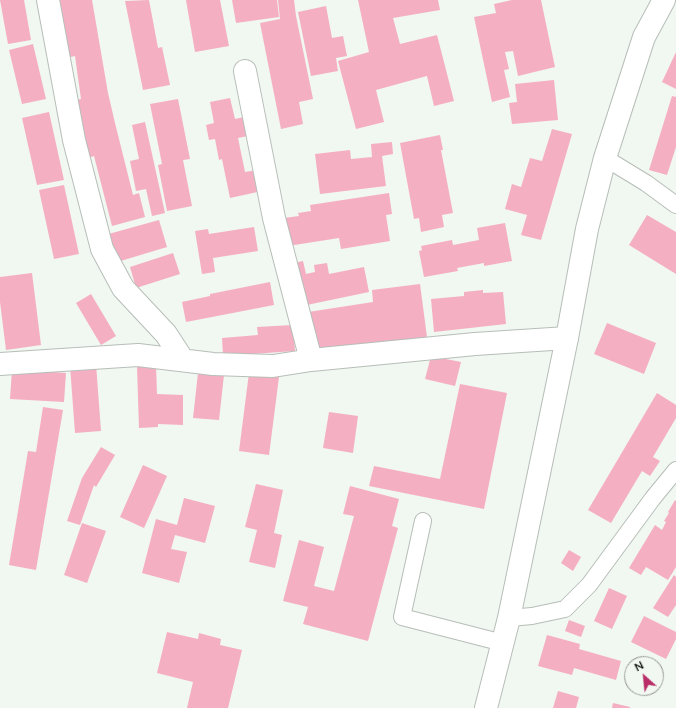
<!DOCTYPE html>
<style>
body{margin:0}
#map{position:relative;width:676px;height:708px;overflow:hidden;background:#f1f7f1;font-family:Lato,sans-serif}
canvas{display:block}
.north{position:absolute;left:624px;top:656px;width:40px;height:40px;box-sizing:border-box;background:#f1f7f1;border:1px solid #979b97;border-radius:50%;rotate:333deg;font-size:11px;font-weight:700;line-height:16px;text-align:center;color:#101210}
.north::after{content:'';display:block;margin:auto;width:14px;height:18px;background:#b92e68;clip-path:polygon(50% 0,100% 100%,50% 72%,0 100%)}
</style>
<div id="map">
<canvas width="676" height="708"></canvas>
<div class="north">N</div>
</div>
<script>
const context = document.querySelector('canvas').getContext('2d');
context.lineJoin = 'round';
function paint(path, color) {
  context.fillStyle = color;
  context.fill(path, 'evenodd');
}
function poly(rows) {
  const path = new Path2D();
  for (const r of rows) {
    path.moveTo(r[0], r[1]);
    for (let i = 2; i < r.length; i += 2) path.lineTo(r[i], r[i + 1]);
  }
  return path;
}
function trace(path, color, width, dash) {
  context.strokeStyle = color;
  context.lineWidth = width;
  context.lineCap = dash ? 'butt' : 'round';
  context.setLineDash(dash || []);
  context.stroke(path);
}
const building = poly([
 [0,0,24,0,31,40,8,44],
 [55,0,92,0,108,93,115,123,133,195,139,193,145,217,112,226,94,156,88,158,67,102,81,99,75,56,66,58],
 [149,0,158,48,162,47,170,85,143,90,125,1],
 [186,0,220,0,229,46,195,52],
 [232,0,277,0,279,17,236,23],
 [278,0,294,0,296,16,313,99,299,102,303,124,281,129,260,23,280,19],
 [358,0,438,0,440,10,393,18,400,44,437,35,454,101,434,106,427,76,376,90,384,122,356,129,338,61,369,52],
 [512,0,541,0,555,67,518,76,513,51,505,52,509,69,504,70,510,97,492,102,474,17,496,13,494,4],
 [326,6,332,38,343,36,347,56,336,58,338,71,311,76,298,12],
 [33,44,46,99,22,104,9,50],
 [676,52,676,89,662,82],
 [554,80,558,120,512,124,509,103,517,102,515,84],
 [672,96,676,97,676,147,667,175,649,170],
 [230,98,235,119,244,117,248,136,238,138,245,172,257,170,262,191,230,198,222,159,219,160,215,139,209,140,206,125,214,123,210,102],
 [178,99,190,159,183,160,192,206,167,211,158,165,162,164,150,104],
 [49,112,64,180,37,185,22,118],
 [145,122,165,213,152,216,146,189,136,191,130,161,139,159,132,125],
 [552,129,572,134,541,240,521,235,527,215,505,209,512,184,521,187,530,158,542,161],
 [440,135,443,150,441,150,453,213,442,215,444,227,421,232,419,218,414,219,400,143],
 [392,142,393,154,382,156,386,186,320,194,315,154,350,150,351,159,372,157,371,144],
 [64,185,79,254,54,259,39,190],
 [389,193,392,214,386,215,390,241,341,249,339,238,288,246,284,218,299,216,298,213,311,211,310,205],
 [647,215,676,232,676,274,629,245],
 [159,220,167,247,114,263,105,235],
 [505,223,512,261,484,266,484,263,457,268,458,271,424,277,419,251,422,250,421,246,452,240,453,245,479,240,477,228],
 [254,227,258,251,213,258,215,272,202,274,195,231,208,229,209,234],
 [173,253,180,274,136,288,130,267],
 [303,261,306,274,315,272,314,265,327,263,329,274,364,267,369,292,302,306,294,263],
 [32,273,41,345,6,350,0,302,0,277],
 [270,282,274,305,186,322,182,302,210,296,210,294],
 [420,284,427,337,314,354,308,312,373,302,372,290],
 [483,290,483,293,503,292,506,324,434,332,431,299,464,296,464,292],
 [91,294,116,336,101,345,76,303],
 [607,323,656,343,644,374,594,354],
 [293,325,295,351,223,356,222,338,258,335,257,327],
 [431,356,461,362,455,386,425,379],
 [96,364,101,431,75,433,70,366],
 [156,365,157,394,183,395,183,425,158,424,158,427,139,428,137,366],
 [12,369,66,373,64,402,10,399],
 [198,373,224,375,219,420,193,418],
 [249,373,279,377,269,455,239,451],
 [460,384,507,393,484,509,369,486,374,466,440,479],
 [657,393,676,405,676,418,653,457,660,461,650,476,642,471,611,523,588,510],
 [43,407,63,410,36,570,9,565,28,451,36,452],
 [329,412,358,416,353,453,323,448],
 [101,447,115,455,96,487,94,485,80,525,67,521,82,478],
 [143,465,167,476,144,528,120,517],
 [256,484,283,490,274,533,282,535,275,568,249,562,257,530,245,527],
 [350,486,399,499,392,526,398,528,368,641,303,624,308,607,283,601,299,540,324,547,314,586,334,591,354,516,343,514],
 [184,498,215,506,205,543,175,535,171,549,187,552,179,583,142,573,156,519,177,525],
 [675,500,676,501,676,567,668,580,646,567,641,575,629,568,655,525,662,530,666,522,664,521,669,513,668,512],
 [82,523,106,531,87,583,64,575],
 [569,550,581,557,573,571,561,563],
 [674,575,676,577,676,605,668,617,653,608],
 [609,588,627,596,612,629,594,621],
 [644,616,676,632,676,639,666,659,631,642],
 [569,620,585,626,581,637,565,631],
 [167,632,198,639,199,633,221,639,220,645,242,650,228,708,187,708,193,682,157,673],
 [547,635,580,644,579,649,621,661,616,680,574,668,572,675,538,666],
 [558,691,579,697,576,708,553,708],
 [613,703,630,707,630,708,612,708]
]);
const service = poly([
 [605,158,646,183,676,205],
 [423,521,402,617,503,643],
 [509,618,532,616,565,609,589,585,653,498,676,470]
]);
const minor = poly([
 [48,0,74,140,102,249,123,288,166,334,183,360],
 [245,71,274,218,311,360],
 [0,364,138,355,213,364,273,366,311,360,475,344,567,338]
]);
const tertiary = poly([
 [486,708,509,618,567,338,587,229,605,158,644,37,664,0]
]);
paint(building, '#f5afc3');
trace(service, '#b7beb8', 18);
trace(minor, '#b7beb8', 24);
trace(tertiary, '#b7beb8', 24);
trace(service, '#fff', 16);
trace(minor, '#fff', 22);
trace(tertiary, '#fff', 22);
</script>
